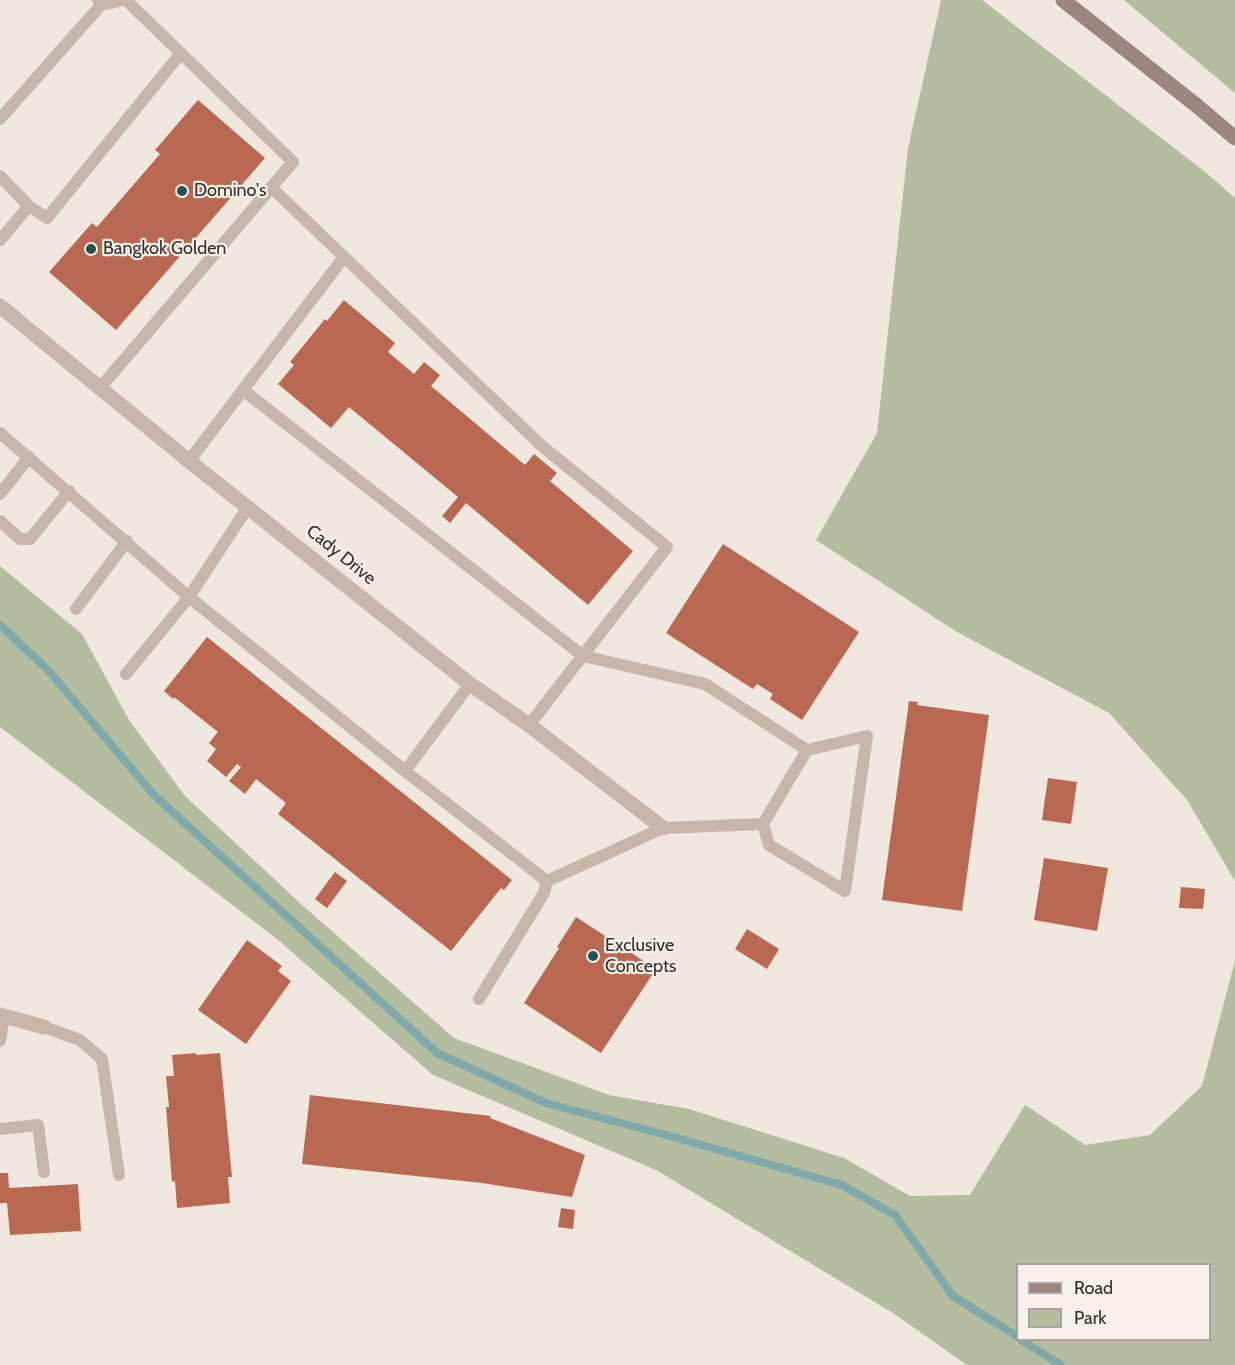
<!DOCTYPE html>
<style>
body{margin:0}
#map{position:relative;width:1235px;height:1365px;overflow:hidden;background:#f0e7de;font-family:Cabin,sans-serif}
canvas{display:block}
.legend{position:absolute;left:1016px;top:1263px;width:195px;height:78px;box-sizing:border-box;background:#f8f1ea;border:2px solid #aaa39d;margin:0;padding:8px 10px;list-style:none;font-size:18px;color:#352d29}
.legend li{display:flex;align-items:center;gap:12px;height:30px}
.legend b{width:30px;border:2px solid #aaa39d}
</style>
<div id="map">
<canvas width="1235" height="1365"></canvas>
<ul class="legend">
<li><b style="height:8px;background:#9a867c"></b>Road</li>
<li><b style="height:16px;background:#b4bd9f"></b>Park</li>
</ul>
</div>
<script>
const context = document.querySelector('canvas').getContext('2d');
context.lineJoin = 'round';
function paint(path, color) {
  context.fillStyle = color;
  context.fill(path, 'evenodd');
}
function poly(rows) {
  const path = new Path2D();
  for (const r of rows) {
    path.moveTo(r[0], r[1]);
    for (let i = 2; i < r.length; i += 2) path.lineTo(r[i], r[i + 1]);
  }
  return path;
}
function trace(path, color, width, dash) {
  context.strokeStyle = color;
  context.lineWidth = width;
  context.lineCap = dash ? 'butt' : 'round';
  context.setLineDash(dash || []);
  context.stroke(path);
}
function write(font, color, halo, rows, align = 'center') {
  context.font = font + ' Cabin,sans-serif';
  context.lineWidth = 4.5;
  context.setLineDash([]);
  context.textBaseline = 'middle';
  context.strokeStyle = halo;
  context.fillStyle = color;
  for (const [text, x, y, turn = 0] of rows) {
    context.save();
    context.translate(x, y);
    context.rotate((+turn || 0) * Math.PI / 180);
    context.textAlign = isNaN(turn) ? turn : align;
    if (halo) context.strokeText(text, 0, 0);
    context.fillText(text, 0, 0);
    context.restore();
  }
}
const green = poly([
 [941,0,982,0,1204,171,1235,198,1235,881,1187,800,1109,713,957,632,816,540,877,433,908,148],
 [1124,0,1235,0,1235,93],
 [0,566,82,634,129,720,185,796,302,905,454,1038,609,1095,689,1109,844,1158,910,1196,970,1195,1025,1105,1085,1145,1150,1135,1202,1086,1235,961,1235,1365,967,1365,893,1313,656,1170,433,1075,277,939,0,727],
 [1210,1264,1210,1340,1018,1340,1018,1264]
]);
const stream = poly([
 [0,625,48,670,154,795,437,1053,546,1103,681,1139,842,1185,895,1215,953,1296,1018,1337],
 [1021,1340,1061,1365]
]);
const building = poly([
 [198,100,265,158,116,330,49,272,92,223,97,227,160,154,155,150],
 [344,300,395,343,388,352,414,374,424,362,440,375,431,386,525,465,534,454,557,473,550,481,633,551,588,605,466,503,450,523,442,516,458,497,349,407,331,428,278,384,294,365,290,362,325,319,327,321],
 [723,544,859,632,802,720,770,699,773,694,757,684,753,689,666,633],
 [207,637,512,880,504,890,501,888,451,951,278,814,286,803,256,779,245,794,229,781,241,767,237,764,226,777,207,761,216,749,209,743,218,732,174,697,173,699,164,691],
 [909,701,918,702,917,705,989,715,962,911,882,900],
 [1048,778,1077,782,1071,824,1042,820],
 [1044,858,1108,868,1097,931,1034,920],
 [335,872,347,881,327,908,315,899],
 [1181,887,1205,889,1203,909,1179,908],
 [576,917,656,969,601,1053,524,1003,559,948,557,947],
 [747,929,779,949,767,969,735,949],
 [247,940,282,966,278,971,291,981,246,1044,198,1010],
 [196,1053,196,1055,220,1053,232,1177,228,1177,230,1203,177,1208,175,1181,172,1182,166,1107,169,1107,166,1076,174,1076,172,1055],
 [310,1095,491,1116,490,1118,585,1155,572,1197,482,1183,302,1164],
 [0,1173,8,1173,9,1188,78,1184,81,1231,10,1235,7,1203,0,1203],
 [561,1208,575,1210,573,1229,558,1227]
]);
const service = poly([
 [98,0,101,5,124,0],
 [0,119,101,5],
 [0,176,29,206],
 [271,187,543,447,667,547,529,725],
 [0,240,29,206,47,218,181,53],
 [100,388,293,162,126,0],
 [0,433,189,597,405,771,547,881,663,828,763,824,807,750,705,684,583,656,243,390],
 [189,461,344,257],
 [0,494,29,457],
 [0,521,20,539,30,539,69,491],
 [76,609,127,541],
 [126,674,189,597,248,507],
 [405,771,470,684],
 [763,824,769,845,845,891,867,736,807,750],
 [479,999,544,893,547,881],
 [44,1027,80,1040,102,1059,119,1175],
 [0,1041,4,1016],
 [0,1129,38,1125,44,1172]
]);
const minor = poly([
 [0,306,189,461,470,684,529,725,663,828],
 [0,1015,44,1027]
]);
const secondary = poly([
 [1063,0,1196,105,1235,138]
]);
const markers = [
 [182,191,6,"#235052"],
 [91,249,6,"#235052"],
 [593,956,6,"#235052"]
];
const poiNames = [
 ["Domino's",194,191],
 ["Bangkok Golden",103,249],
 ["Exclusive",605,946],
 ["Concepts",605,967]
];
const streetNames = [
 ["Cady Drive",341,555,39]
];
paint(green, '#b4bd9f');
trace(stream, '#7fa9aa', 8);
paint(building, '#b96852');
trace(service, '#c7b7ab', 12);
trace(minor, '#c7b7ab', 15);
trace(secondary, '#9a867c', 15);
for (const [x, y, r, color] of markers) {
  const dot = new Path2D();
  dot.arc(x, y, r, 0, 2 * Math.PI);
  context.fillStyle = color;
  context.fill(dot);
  trace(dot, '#f8f1ea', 2);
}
write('18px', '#352d29', '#f8f1ea', poiNames, 'left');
write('18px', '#352d29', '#f8f1ea', streetNames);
</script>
